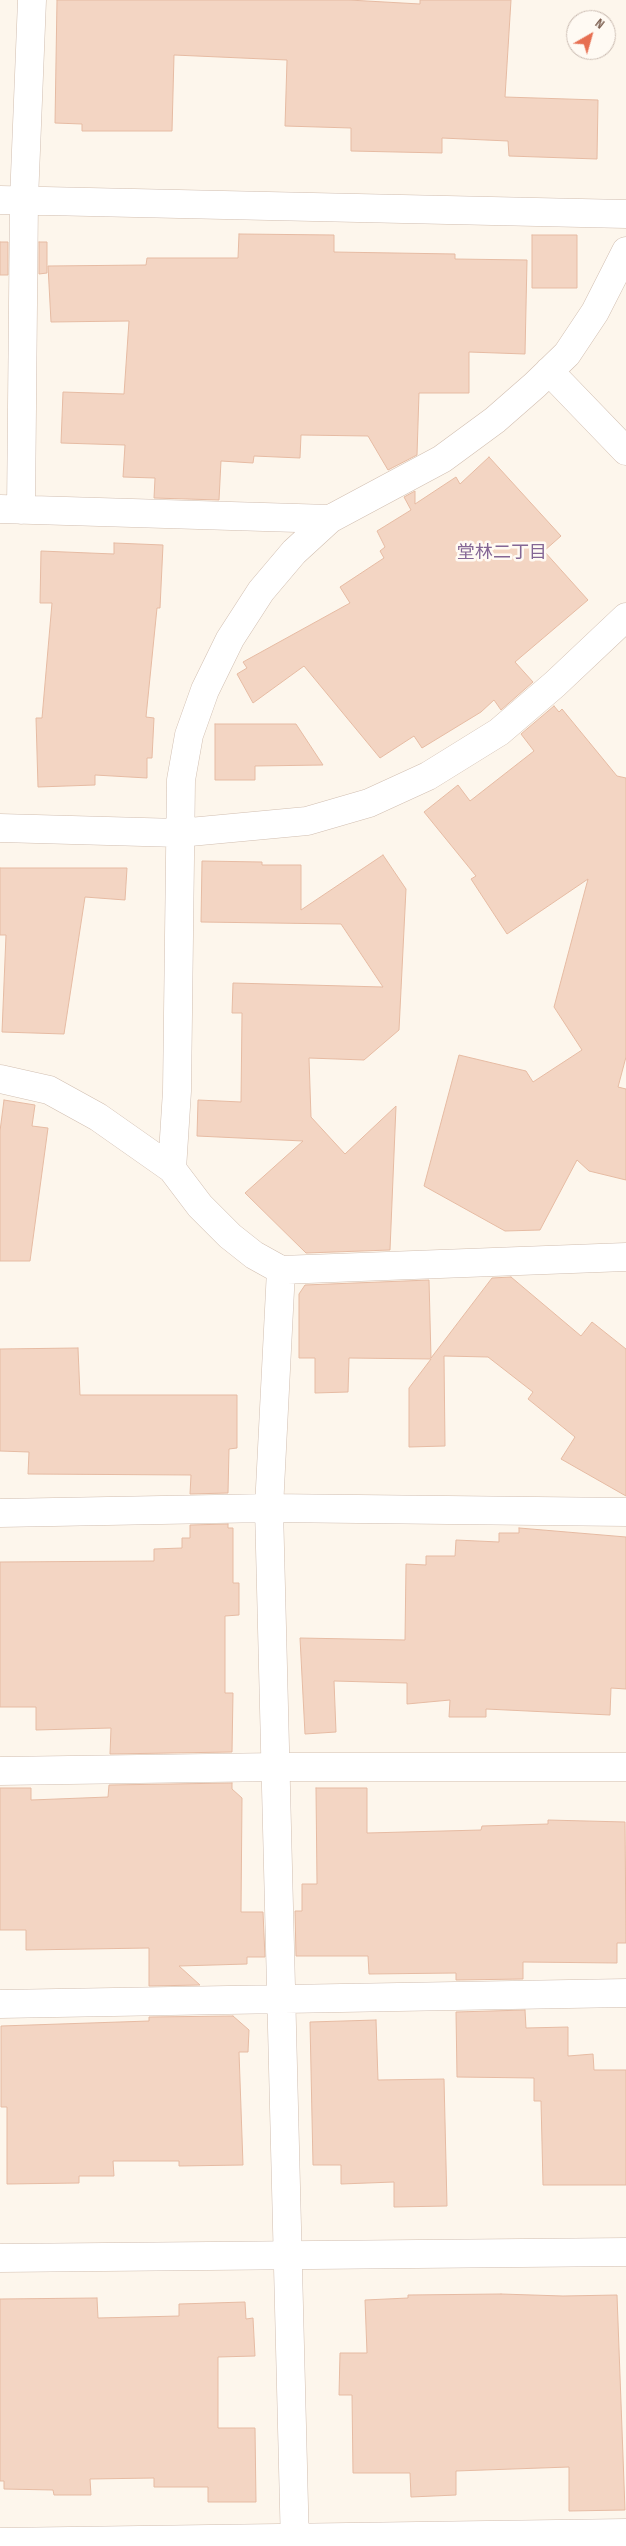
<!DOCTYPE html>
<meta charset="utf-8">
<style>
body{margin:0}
#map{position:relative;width:626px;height:2546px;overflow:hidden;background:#fdf6ec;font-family:"Sofia Sans Condensed",sans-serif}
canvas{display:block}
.north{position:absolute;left:566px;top:10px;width:50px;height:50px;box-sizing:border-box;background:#fffaf3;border:1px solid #cabbb1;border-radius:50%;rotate:38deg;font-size:14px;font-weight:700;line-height:20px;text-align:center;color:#7a5c4d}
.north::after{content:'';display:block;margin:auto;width:18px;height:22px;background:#e76f51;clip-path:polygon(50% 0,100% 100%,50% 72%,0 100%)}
</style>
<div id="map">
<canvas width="626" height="2546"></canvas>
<div class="north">N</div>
</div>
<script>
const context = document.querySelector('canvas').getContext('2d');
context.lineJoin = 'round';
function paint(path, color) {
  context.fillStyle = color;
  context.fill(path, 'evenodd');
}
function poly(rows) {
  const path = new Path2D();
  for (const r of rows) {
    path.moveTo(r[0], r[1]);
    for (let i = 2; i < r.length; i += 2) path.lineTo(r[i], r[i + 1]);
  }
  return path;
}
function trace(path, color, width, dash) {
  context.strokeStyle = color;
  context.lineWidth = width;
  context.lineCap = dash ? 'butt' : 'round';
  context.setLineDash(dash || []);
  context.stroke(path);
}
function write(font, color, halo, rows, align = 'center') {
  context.font = font + ' "Sofia Sans Condensed","Noto Sans JP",sans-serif';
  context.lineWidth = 5;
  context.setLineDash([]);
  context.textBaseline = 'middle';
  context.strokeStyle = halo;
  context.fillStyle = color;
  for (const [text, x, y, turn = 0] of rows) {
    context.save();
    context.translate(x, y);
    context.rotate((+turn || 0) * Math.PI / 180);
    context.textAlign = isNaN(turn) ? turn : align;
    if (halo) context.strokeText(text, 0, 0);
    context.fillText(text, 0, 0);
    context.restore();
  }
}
const building = poly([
 [57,0,349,0,420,4,420,0,511,0,505,97,598,100,597,159,509,156,508,141,442,138,442,153,351,151,351,128,285,126,287,60,174,55,172,131,82,131,82,124,55,123,57,0],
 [239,234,334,235,334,252,455,254,455,259,527,260,525,354,469,352,469,393,419,393,417,455,388,470,368,436,301,435,300,458,254,456,253,463,221,461,219,500,154,498,155,478,123,477,125,445,61,443,63,392,124,394,129,321,51,322,48,266,146,265,147,258,238,258,239,234],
 [532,235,577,235,577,288,532,288,532,235],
 [0,242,8,242,8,275,0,275,0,242],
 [39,242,47,242,47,273,39,274,39,242],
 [489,457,561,536,544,551,588,600,515,662,533,682,501,710,494,700,481,712,422,748,414,736,380,758,304,666,253,703,237,674,247,668,243,662,350,603,340,587,384,558,380,551,385,547,377,531,411,510,404,497,415,491,415,504,456,477,460,484,489,457],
 [114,543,163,545,160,608,157,608,146,717,154,718,152,758,147,758,147,778,95,775,95,785,38,787,36,718,42,718,52,603,40,603,41,551,114,554,114,543],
 [554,706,559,712,562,709,617,776,626,778,626,1057,618,1087,626,1089,626,1180,589,1171,577,1160,540,1230,505,1231,424,1186,459,1055,526,1071,533,1082,582,1050,554,1007,588,879,507,934,471,879,476,876,424,812,458,785,470,801,534,751,521,734,554,706],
 [215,724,296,724,323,765,255,766,255,780,215,780,215,724],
 [383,855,406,889,399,1030,364,1060,309,1058,311,1117,345,1154,396,1106,390,1250,306,1253,245,1193,303,1141,197,1136,198,1100,241,1102,242,1013,232,1013,233,983,383,987,341,924,201,922,202,861,262,862,262,865,301,865,301,910,383,855],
 [0,868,127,868,125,900,85,897,64,1034,2,1032,6,935,0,935,0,868],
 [4,1100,35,1105,32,1126,48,1128,30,1261,0,1261,0,1131,4,1100],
 [511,1277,581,1336,592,1322,626,1349,626,1496,561,1459,575,1437,528,1399,533,1392,488,1357,444,1356,445,1446,409,1447,409,1388,431,1359,349,1358,348,1392,315,1393,315,1358,299,1358,299,1294,305,1285,429,1280,431,1358,492,1278,511,1277],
 [78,1348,80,1395,237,1395,237,1448,229,1449,228,1493,190,1494,191,1475,28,1474,29,1452,0,1451,0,1349,78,1348],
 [228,1524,228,1528,233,1528,233,1583,239,1583,239,1615,225,1616,225,1693,233,1693,232,1752,110,1754,111,1728,36,1730,36,1707,0,1707,0,1562,154,1561,154,1549,182,1548,182,1538,190,1538,190,1525,228,1524],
 [519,1528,626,1537,626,1689,611,1688,610,1715,486,1709,486,1717,449,1717,450,1700,407,1704,407,1683,334,1681,336,1732,305,1734,300,1638,405,1640,406,1564,426,1565,426,1556,455,1556,456,1540,499,1542,499,1533,519,1533,519,1528],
 [232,1783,232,1789,242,1798,241,1912,263,1912,265,1957,247,1957,247,1964,179,1966,200,1985,149,1986,149,1948,26,1950,26,1930,0,1930,0,1788,31,1788,31,1800,108,1797,109,1785,232,1783],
 [316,1788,367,1788,367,1833,481,1830,482,1826,548,1824,548,1820,625,1822,626,1943,617,1943,617,1963,523,1962,523,1979,456,1980,456,1973,369,1974,368,1956,296,1956,295,1911,302,1911,302,1884,317,1884,316,1788],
 [525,2010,526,2028,568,2027,568,2056,593,2054,594,2070,626,2070,626,2185,543,2185,541,2101,534,2101,534,2078,457,2077,456,2012,525,2010],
 [233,2016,249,2030,248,2052,239,2052,243,2165,179,2166,179,2161,113,2161,114,2176,79,2176,79,2183,7,2184,7,2107,1,2107,1,2026,149,2021,149,2017,233,2016],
 [376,2020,378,2080,444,2079,447,2206,394,2207,394,2182,341,2184,341,2165,313,2165,310,2022,376,2020],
 [501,2294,563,2296,617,2295,625,2510,569,2511,569,2467,456,2471,456,2495,411,2497,410,2473,353,2473,352,2395,339,2395,340,2353,367,2353,365,2300,408,2298,408,2295,501,2294],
 [97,2298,98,2318,179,2316,179,2304,245,2302,246,2319,253,2318,255,2356,218,2357,218,2428,255,2428,256,2502,208,2502,208,2487,154,2487,154,2478,90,2479,91,2495,54,2495,53,2490,4,2489,4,2481,0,2481,0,2299,97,2298]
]);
const minor = poly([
 [0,200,626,214],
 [549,371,626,451],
 [0,509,330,519],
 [21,510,24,200,32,0],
 [0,828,179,833,307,821,369,803,428,776,499,732,555,684,626,617],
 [0,1079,49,1090,98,1117,172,1169],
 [281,1270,626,1257],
 [0,1513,269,1508,626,1512],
 [0,1771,277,1767,626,1767],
 [0,2004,626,1993],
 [0,2542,626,2533],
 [295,2546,269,1508,281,1270,254,1255,230,1236,200,1206,172,1169,177,1091,181,780,189,735,205,690,230,639,261,591,294,552,330,519,442,459,495,420,535,385,567,354,595,312,626,251]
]);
const tertiary = poly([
 [0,2258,626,2252]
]);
const neighbourhoodNames = [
 ["堂林二丁目",502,553]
];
paint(building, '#f3d5c3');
trace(building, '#e6bba3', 1);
trace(minor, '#d1beb0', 29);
trace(tertiary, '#d1beb0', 29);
trace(minor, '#fff', 28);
trace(tertiary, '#fff', 28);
write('18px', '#846695', '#fffaf3', neighbourhoodNames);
</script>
